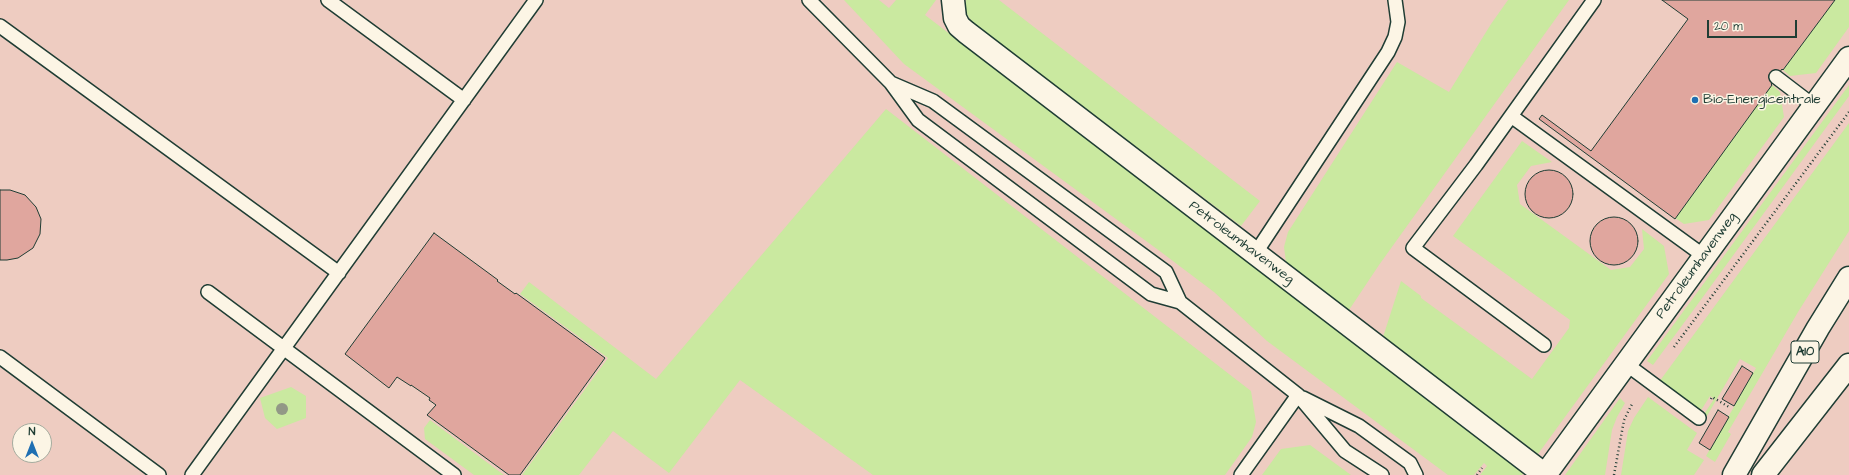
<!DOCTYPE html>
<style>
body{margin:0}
#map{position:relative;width:1849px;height:475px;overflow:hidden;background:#f4ddd0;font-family:"Architects Daughter",sans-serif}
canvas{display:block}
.north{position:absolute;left:12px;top:423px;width:40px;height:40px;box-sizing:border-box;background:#fcf5e5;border:1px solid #a4ab9e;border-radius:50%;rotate:0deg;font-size:11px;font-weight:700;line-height:16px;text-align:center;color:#1f3d34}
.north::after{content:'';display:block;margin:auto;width:14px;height:18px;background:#1f6fb2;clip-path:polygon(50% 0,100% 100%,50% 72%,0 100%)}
.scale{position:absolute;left:1707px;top:20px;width:90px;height:18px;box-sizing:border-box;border:2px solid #1f3d34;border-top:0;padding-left:5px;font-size:12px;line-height:14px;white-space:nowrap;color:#1f3d34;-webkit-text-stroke:3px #fcf5e5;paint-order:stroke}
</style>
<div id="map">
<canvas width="1849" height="475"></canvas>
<div class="north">N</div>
<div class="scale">20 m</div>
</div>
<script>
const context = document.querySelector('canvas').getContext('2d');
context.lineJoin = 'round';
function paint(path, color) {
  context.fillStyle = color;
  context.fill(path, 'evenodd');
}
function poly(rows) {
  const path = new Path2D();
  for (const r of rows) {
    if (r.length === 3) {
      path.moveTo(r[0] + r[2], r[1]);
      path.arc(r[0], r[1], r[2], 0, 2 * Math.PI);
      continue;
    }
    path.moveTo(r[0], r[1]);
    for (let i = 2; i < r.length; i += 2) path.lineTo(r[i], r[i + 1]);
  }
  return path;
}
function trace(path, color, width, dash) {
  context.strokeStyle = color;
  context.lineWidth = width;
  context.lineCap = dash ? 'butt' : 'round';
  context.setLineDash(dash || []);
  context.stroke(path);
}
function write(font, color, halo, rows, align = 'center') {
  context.font = font + ' "Architects Daughter",sans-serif';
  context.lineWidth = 3;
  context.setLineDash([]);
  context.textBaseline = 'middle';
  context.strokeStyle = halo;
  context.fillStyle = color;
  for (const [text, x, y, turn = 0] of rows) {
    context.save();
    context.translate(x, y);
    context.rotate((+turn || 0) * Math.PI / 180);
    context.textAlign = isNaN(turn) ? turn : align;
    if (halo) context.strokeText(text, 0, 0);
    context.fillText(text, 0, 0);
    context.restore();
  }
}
const built = poly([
 [0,0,1849,0,1849,475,0,475],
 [20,431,44,431,44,455,20,455]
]);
const green = poly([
 [844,0,879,0,889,8,896,0,936,0,925,15,1524,473,1522,475,1480,475,1487,466,1484,463,1474,475,1448,475,1267,341,1214,292,1157,249,904,64],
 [966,0,999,0,1260,201,1241,226,973,23,968,16,965,9],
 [1508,0,1569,0,1379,265,1349,310,1286,262,1284,247,1288,232,1397,62,1449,92,1491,24],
 [1835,0,1849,0,1849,27,1816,73,1790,76,1783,70],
 [1772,85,1780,92,1784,117,1709,220,1684,224,1675,218],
 [1849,85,1849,96,1700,301,1653,365,1647,361],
 [886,109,1251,391,1256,422,1252,437,1225,475,873,475,740,380,669,473,613,431,579,475,522,475,608,358,520,294,529,282,656,379],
 [1849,123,1849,231,1798,312,1728,432,1731,434,1715,462,1706,456,1756,368,1740,359,1707,416,1704,414,1714,399,1710,396,1700,412,1659,382],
 [1522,141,1552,162,1531,166,1517,185,1520,204,1611,270,1630,267,1644,249,1642,229,1664,246,1669,274,1538,454,1383,337,1401,281,1421,296,1421,298,1532,379,1569,328,1570,320,1453,236],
 [291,387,306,396,306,418,277,429,265,418,260,398],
 [1648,397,1697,433,1687,450,1704,460,1694,475,1621,475,1628,431,1634,418],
 [1620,398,1625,403,1617,417,1612,430,1605,475,1565,475],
 [430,420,504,475,474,475,425,439,424,428],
 [1310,445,1351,475,1262,475,1281,449]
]);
const building = poly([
 [1662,0,1835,0,1783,70,1782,69,1771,84,1772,85,1675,219,1539,119,1542,115,1591,151,1688,19,1662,0],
 [1549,194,24],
 [0,190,10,190,25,195,36,207,41,219,40,234,33,248,18,258,7,260,0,260,0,190],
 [1614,241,24],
 [434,233,498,280,497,281,515,294,516,293,605,358,520,475,509,475,427,415,436,405,429,400,430,398,411,385,411,386,397,377,389,388,345,354,434,233],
 [1742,366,1753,373,1734,406,1722,399,1742,366],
 [1718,410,1729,417,1710,450,1699,443,1718,410]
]);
const path = poly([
 [1674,347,1849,112],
 [1711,399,1712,397,1729,407],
 [1477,475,1482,468],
 [1614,475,1624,420,1632,404]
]);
const lane = poly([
 [328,0,464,100],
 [809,0,891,83,933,101,1166,272,1180,302],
 [0,26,339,273],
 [1776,77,1814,106],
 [891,83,918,120,1151,294,1180,302,1298,395,1345,451,1382,475],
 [1511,116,1704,256],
 [1255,254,1388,52,1395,37,1398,22,1395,0],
 [208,292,454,475],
 [1544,345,1413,248,1476,165,1594,0],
 [0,357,159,475],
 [1626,364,1699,418],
 [1303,398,1359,426,1410,463,1416,475],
 [192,475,536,0],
 [1241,475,1298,395]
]);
const street = poly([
 [953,0,955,18,959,26,966,32,1545,475],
 [1545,475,1849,58]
]);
const highway = poly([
 [1734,475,1818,328,1849,278],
 [1763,475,1849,365]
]);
const trees = [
 [282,409]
];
const markers = [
 [1695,100,4,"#1f6fb2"]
];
const shields = [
 [1805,352,28]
];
const shieldNames = [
 ["A10",1805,352]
];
const poiNames = [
 ["Bio-Energicentrale",1703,100]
];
const streetNames = [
 ["Petroleumhavenweg",1241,243,37],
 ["Petroleumhavenweg",1697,266,-54]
];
paint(built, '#eeccc1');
paint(green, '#cae9a0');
paint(building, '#e0a69e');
trace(building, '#1f3d34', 1);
trace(lane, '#1f3d34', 16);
trace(street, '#1f3d34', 25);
trace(highway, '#1f3d34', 25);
trace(path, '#1f3d34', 2.5, [1, 3]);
trace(lane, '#fcf5e5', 13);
trace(street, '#fcf5e5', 22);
trace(highway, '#fcf5e5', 22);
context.fillStyle = '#929886';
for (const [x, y] of trees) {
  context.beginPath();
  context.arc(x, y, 6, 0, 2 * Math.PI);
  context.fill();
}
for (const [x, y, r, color] of markers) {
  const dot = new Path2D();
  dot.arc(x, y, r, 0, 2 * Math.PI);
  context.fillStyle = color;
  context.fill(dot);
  trace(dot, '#fcf5e5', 1.5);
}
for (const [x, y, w] of shields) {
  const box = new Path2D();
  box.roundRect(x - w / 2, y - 11, w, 22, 3);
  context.fillStyle = '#fcf5e5';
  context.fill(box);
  trace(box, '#1f3d34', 1);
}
write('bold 13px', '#1f3d34', null, shieldNames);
write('14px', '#1f3d34', '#fcf5e5', poiNames, 'left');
write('14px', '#1f3d34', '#fcf5e5', streetNames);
</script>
